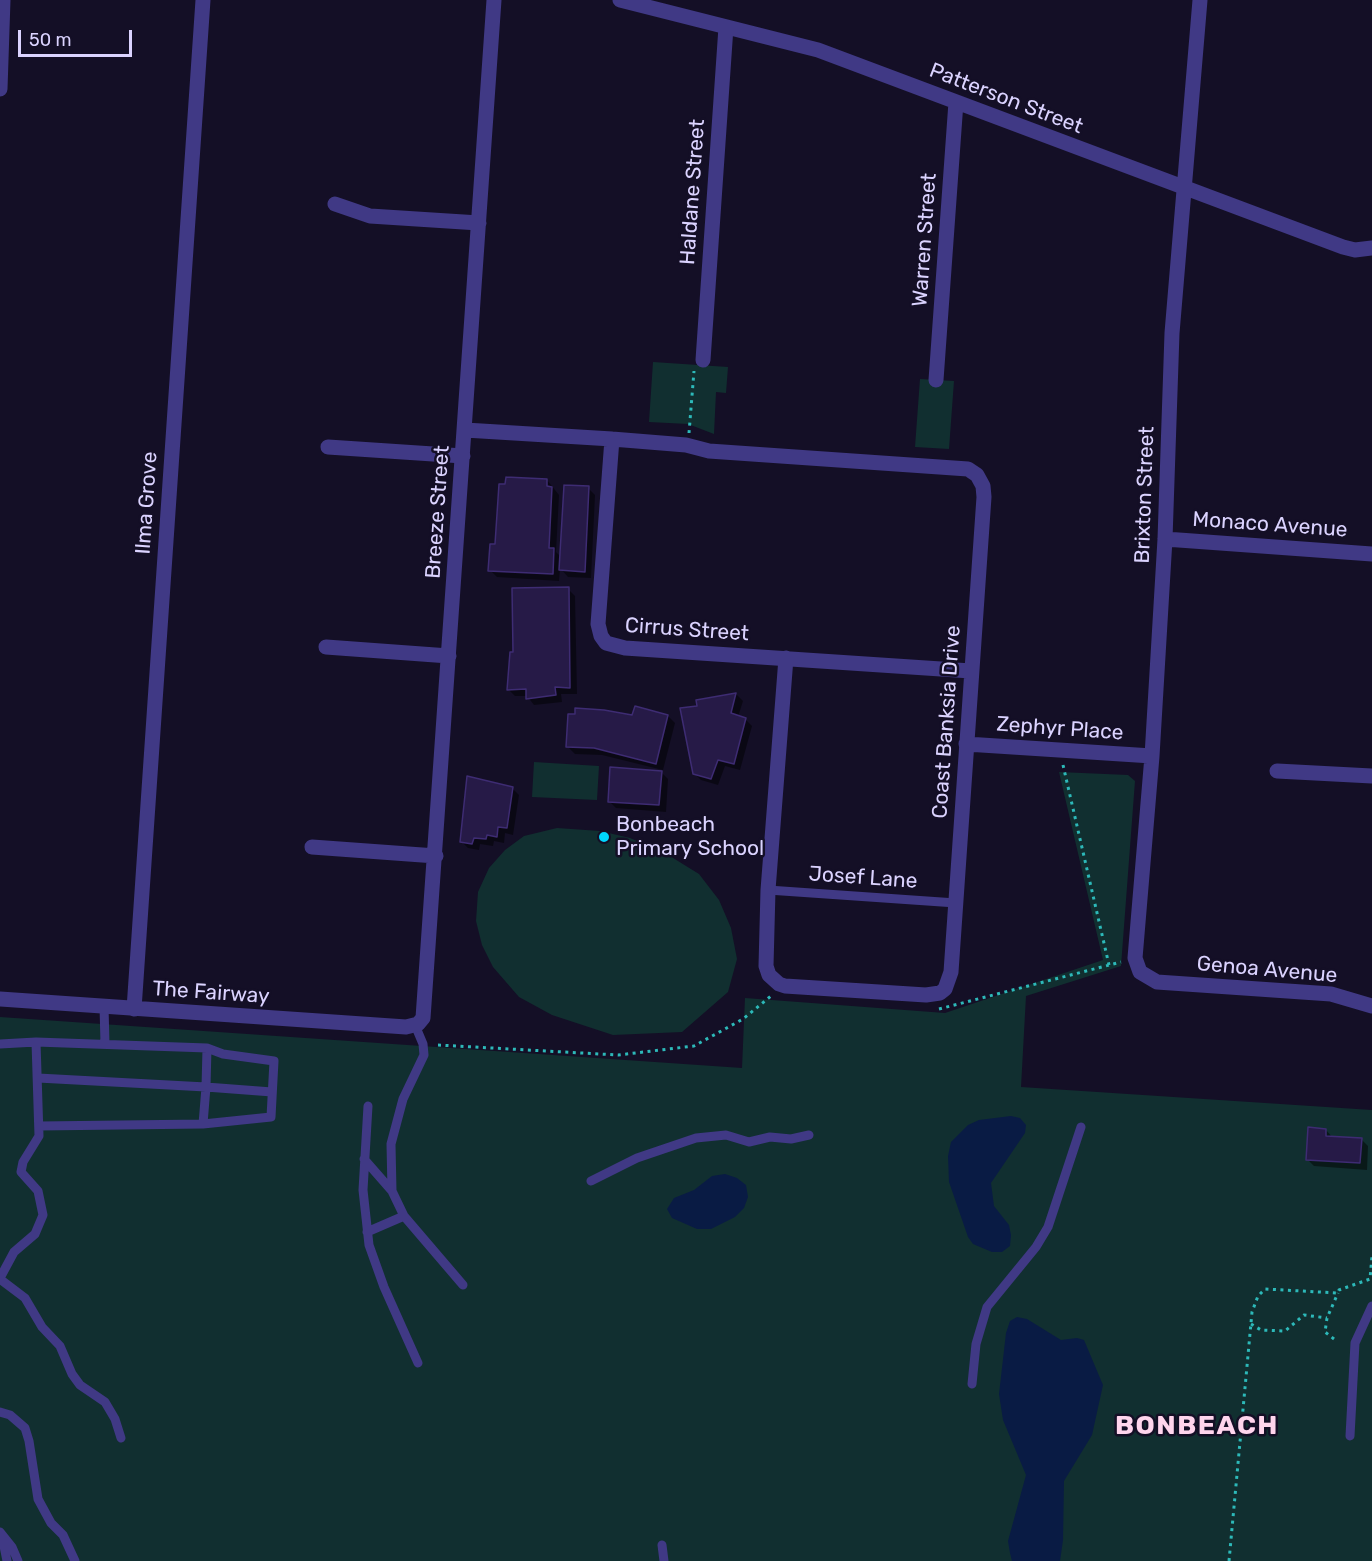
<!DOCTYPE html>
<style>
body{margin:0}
#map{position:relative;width:1372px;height:1561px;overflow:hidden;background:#140f26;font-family:Rubik,sans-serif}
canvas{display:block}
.scale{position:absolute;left:18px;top:30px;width:114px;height:27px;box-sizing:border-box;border:3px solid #dbd3ff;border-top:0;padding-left:8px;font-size:18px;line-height:21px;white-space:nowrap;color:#dbd3ff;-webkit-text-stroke:4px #140f26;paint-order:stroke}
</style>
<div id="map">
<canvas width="1372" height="1561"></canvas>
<div class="scale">50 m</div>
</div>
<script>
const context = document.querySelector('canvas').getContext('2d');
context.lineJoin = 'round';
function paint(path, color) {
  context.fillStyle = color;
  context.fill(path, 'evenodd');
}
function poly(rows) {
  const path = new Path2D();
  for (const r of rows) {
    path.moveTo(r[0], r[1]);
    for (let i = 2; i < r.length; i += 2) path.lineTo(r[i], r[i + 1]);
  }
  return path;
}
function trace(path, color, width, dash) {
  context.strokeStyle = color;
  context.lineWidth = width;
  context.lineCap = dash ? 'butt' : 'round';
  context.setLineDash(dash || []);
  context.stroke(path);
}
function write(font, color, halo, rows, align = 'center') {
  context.font = font + ' Rubik,sans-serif';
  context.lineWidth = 5;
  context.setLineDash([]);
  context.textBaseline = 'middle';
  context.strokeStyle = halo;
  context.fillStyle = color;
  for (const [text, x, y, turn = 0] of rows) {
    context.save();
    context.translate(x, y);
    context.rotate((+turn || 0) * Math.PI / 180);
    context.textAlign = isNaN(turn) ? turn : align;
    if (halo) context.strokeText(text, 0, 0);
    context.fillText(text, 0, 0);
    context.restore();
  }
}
const green = poly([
 [653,362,728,367,726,393,716,392,714,434,688,424,649,422],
 [920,379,954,381,949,449,915,447],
 [534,762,599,766,597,800,532,797],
 [1059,772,1128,775,1135,781,1121,966,1026,996,1021,1087,1372,1110,1372,1561,0,1561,0,1017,742,1068,745,998,945,1013,1103,960],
 [557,828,600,831,630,838,665,853,699,874,719,900,731,928,737,959,728,992,682,1032,613,1035,552,1015,519,997,493,967,482,945,476,921,478,892,489,868,505,850,524,836]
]);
const water = poly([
 [1011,1116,1020,1118,1026,1125,1025,1133,991,1183,994,1206,1009,1225,1011,1235,1010,1246,1002,1252,992,1252,973,1244,968,1237,949,1182,948,1156,951,1142,968,1125,979,1120],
 [725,1174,737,1178,746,1185,748,1197,744,1208,735,1217,711,1229,697,1229,672,1218,667,1209,674,1198,694,1190,712,1176],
 [1017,1317,1027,1319,1061,1340,1077,1338,1084,1340,1103,1385,1092,1435,1064,1481,1063,1540,1060,1561,1012,1561,1010,1553,1008,1541,1026,1475,1003,1420,999,1394,1006,1333,1010,1321]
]);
const shadow = poly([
 [547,480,559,495,556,552,562,558,588,488,595,495,591,578,568,577,560,568,559,581,497,577,490,570,496,546],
 [568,589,575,596,577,694,561,694,562,702,534,705,527,696,515,696,508,689,514,654],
 [736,694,743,701,738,717,745,719,752,726,740,770,725,766,718,785,701,780,694,773,698,701],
 [668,716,675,723,663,770,602,755,575,754,568,747,633,717],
 [661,772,668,779,666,812,616,808,609,801],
 [512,788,519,795,513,835,505,833,504,843,494,841,493,846,480,844,479,850,468,848,461,841],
 [1326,1130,1333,1138,1361,1139,1368,1146,1367,1170,1314,1166,1307,1159]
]);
const building = poly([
 [506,477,547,479,547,486,552,487,549,548,554,548,553,574,488,571,490,544,495,544,499,484,505,484,506,477],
 [564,485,589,486,585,572,559,570,564,485],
 [569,587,570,688,555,687,556,695,526,699,526,689,507,690,510,652,513,652,512,588,569,587],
 [736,693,731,713,746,718,734,764,718,760,711,779,693,774,680,708,697,706,696,700,736,693],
 [635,706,668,715,656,764,594,748,566,747,568,714,575,714,575,708,604,710,632,715,635,706],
 [610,767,662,771,659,805,608,802,610,767],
 [467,776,513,787,507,828,498,827,497,837,487,835,486,839,474,838,472,844,460,842,467,776],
 [1308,1127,1326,1129,1326,1136,1362,1138,1360,1163,1306,1160,1308,1127]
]);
const path = poly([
 [689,433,694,371],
 [1063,765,1109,965],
 [939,1009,1121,962],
 [438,1045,618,1055,694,1046,743,1019,771,996],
 [1251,1324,1261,1330,1285,1331,1304,1315,1327,1318],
 [1334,1339,1325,1332,1327,1318,1338,1293],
 [1229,1561,1252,1312,1258,1296,1265,1289,1338,1293,1339,1290,1370,1279,1372,1256]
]);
const lane = poly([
 [768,890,956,903],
 [104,1006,105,1044],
 [0,1044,36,1042,207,1048,223,1054,274,1061,271,1117,203,1124,39,1126],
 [38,1078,206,1087,207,1048],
 [368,1106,363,1190,369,1245,384,1287,418,1363],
 [203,1124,206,1087,272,1092],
 [364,1159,392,1191,404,1216,463,1285],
 [591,1181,637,1158,696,1138,726,1135,749,1142,770,1137,791,1139,809,1135],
 [392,1191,391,1144,403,1099,424,1055,423,1044,415,1025],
 [367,1232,404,1216],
 [0,1278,14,1252,35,1234,43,1215,38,1191,21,1172,23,1162,39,1136,36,1042],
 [0,1279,25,1298,42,1327,60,1346,72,1374,80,1385,105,1402,115,1419,121,1438],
 [972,1384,976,1344,987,1307,1036,1247,1048,1227,1081,1127],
 [0,1412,10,1415,25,1428,29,1441,38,1499,51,1523,63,1535,75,1561],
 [1350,1436,1355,1343,1372,1306],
 [0,1532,12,1547,18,1561],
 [2,1536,7,1561],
 [662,1545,664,1561]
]);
const street = poly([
 [620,0,818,50,1343,247,1355,250,1372,248],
 [1200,0,1172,333,1165,539,1152,756,1135,958,1140,972,1157,982,1331,994,1372,1006],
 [0,89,3,0],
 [335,204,370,216,479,223],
 [703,360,726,27],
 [936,380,956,102],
 [465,430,612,439,686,445,709,451,968,469,977,475,983,486,984,497,951,972,945,989,940,993,926,995,785,986,779,984,769,975,766,966,768,890,786,658],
 [612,439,598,624,601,636,606,643,625,648,971,671],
 [328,447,463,456],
 [1165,539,1372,554],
 [326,647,449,656],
 [966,744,1152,756],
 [1277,771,1372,776],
 [312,847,436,856],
 [0,999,406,1027,418,1024,423,1018,494,0],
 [134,1009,203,0]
]);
const markers = [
 [604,837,6,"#00d6fe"]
];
const streetNames = [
 ["Patterson Street",1006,99,21],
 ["Haldane Street",693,192,-86],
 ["Warren Street",925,240,-86],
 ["Brixton Street",1145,495,-88],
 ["Ilma Grove",147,503,-86],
 ["Breeze Street",438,512,-86],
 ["Monaco Avenue",1270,525,4],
 ["Cirrus Street",687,630,4],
 ["Coast Banksia Drive",947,722,-86],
 ["Zephyr Place",1060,729,4],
 ["Josef Lane",863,878,4],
 ["Genoa Avenue",1267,970,5],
 ["The Fairway",211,993,4]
];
const poiNames = [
 ["Bonbeach",616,825],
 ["Primary School",616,849]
];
const districtNames = [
 ["BONBEACH",1197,1426]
];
paint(green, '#112f30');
paint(water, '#091b44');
paint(shadow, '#0007');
paint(building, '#261a47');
trace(building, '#3e2c73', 1.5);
trace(path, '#2db9b9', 3, [3, 4.5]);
trace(lane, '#403985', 9);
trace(street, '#403985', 15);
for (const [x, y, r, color] of markers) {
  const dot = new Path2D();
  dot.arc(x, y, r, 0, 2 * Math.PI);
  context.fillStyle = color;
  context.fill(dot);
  trace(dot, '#140f26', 2);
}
write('21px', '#dbd3ff', '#140f26', streetNames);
write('21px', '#dbd3ff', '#140f26', poiNames, 'left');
context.letterSpacing = '1.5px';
write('bold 27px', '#ffd5ed', '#140f26', districtNames);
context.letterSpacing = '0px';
</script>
